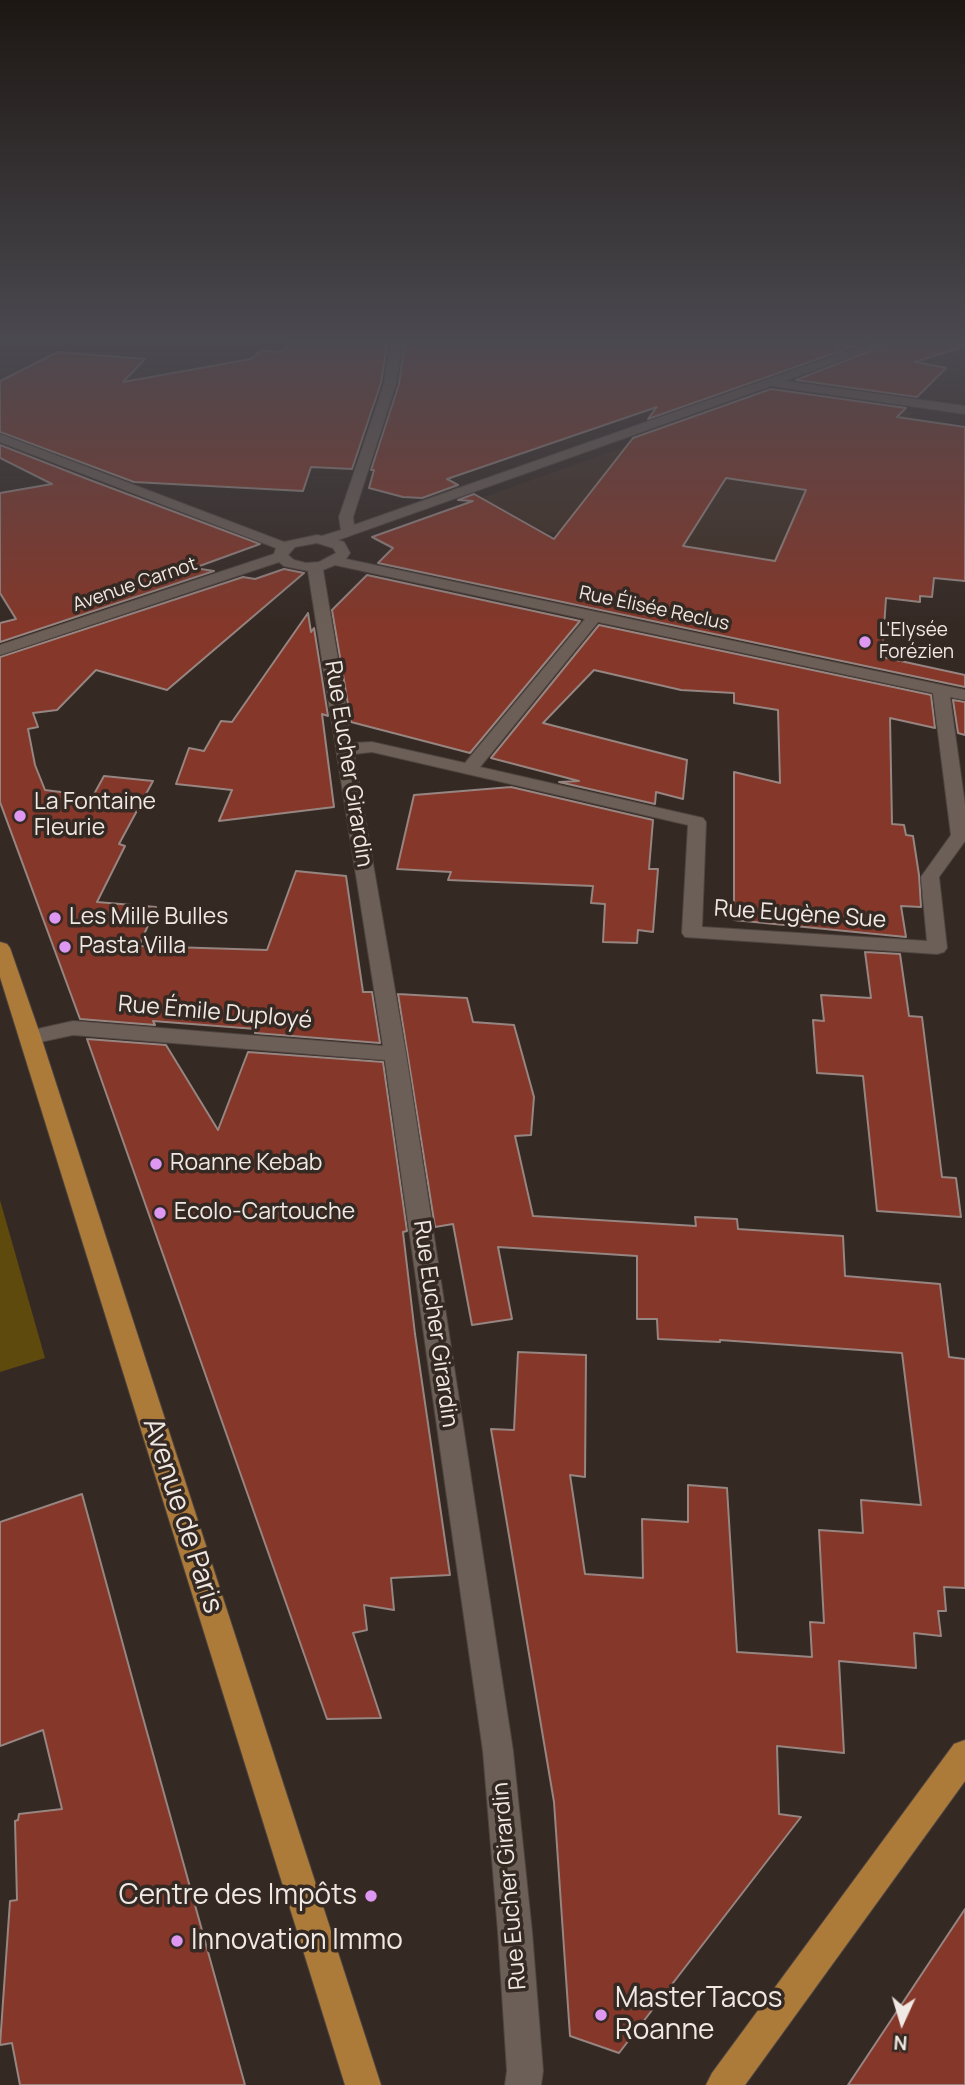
<!DOCTYPE html>
<meta charset="utf-8">
<style>
body{margin:0}
#map{position:relative;width:965px;height:2085px;overflow:hidden;background:#352923;font-family:Manrope,sans-serif}
canvas{display:block}
.north{position:absolute;left:867px;top:1987px;width:70px;height:70px;-webkit-text-stroke:5px #352923;paint-order:stroke;rotate:184deg;font-size:19px;font-weight:700;line-height:28px;text-align:center;color:#f0e8e3}
.north::after{content:'';display:block;margin:auto;width:24px;height:32px;background:#f0e8e3;clip-path:polygon(50% 0,100% 100%,50% 72%,0 100%)}
</style>
<div id="map">
<canvas width="965" height="2085"></canvas>
<div class="north">N</div>
</div>
<script>
const context = document.querySelector('canvas').getContext('2d');
context.lineJoin = 'round';
function paint(path, color) {
  context.fillStyle = color;
  context.fill(path, 'evenodd');
}
function poly(rows) {
  const path = new Path2D();
  for (const r of rows) {
    path.moveTo(r[0], r[1]);
    for (let i = 2; i < r.length; i += 2) path.lineTo(r[i], r[i + 1]);
  }
  return path;
}
function trace(path, color, width, dash) {
  context.strokeStyle = color;
  context.lineWidth = width;
  context.lineCap = dash ? 'butt' : 'round';
  context.setLineDash(dash || []);
  context.stroke(path);
}
function write(font, color, halo, rows, align = 'center') {
  context.font = font + ' Manrope,sans-serif';
  context.lineWidth = 7;
  context.setLineDash([]);
  context.textBaseline = 'middle';
  context.strokeStyle = halo;
  context.fillStyle = color;
  for (const [text, x, y, turn = 0] of rows) {
    context.save();
    context.translate(x, y);
    context.rotate((+turn || 0) * Math.PI / 180);
    context.textAlign = isNaN(turn) ? turn : align;
    if (halo) context.strokeText(text, 0, 0);
    context.fillText(text, 0, 0);
    context.restore();
  }
}
const built = poly([
 [853,404,913,412,805,567,682,545,545,532,481,498,633,444]
]);
const green = poly([
 [0,1200,45,1358,0,1372]
]);
const building = poly([
 [294,340,388,340,381,383,352,469,311,467,303,491,134,482,0,432,0,381,58,352,145,359,123,382,251,359,262,350,280,352,294,340],
 [405,340,872,340,648,419,657,407,447,479,458,485,422,498,403,497,369,488,374,470,371,470,399,384,405,340],
 [898,340,962,340,963,347,915,362,946,368,917,397,796,380,898,340],
 [771,389,906,408,897,417,965,427,965,581,934,578,932,597,920,596,920,602,886,598,882,657,965,675,965,687,378,563,393,548,372,537,473,501,458,500,474,494,554,539,633,438,771,389],
 [726,478,806,490,775,561,683,546,726,478],
 [0,445,90,480,260,544,194,568,214,571,0,642,0,623,16,619,0,593,0,493,52,484,0,458,0,445],
 [284,569,304,573,167,690,96,670,57,710,33,713,38,727,28,729,35,765,45,790,93,796,104,776,153,781,119,844,125,846,97,902,156,907,139,946,267,950,296,871,346,876,363,992,372,992,380,1043,255,1033,256,1029,153,1021,155,1025,80,1019,0,802,0,657,243,577,255,579,284,569],
 [367,575,580,621,470,753,351,722,332,610,367,575],
 [308,613,311,632,314,628,328,716,322,714,334,807,219,821,232,790,176,784,189,748,204,751,221,721,232,722,308,613],
 [599,625,931,695,935,728,890,718,892,824,904,825,906,835,913,836,919,875,921,907,901,906,906,937,734,920,734,772,780,783,778,710,734,703,734,693,681,690,594,670,543,723,687,760,683,799,656,792,655,804,559,782,579,781,491,758,599,625],
 [953,700,965,702,965,735,958,733,953,700],
 [511,787,653,820,649,869,658,869,653,932,638,930,637,943,603,942,605,904,591,903,593,886,448,880,451,872,397,869,414,795,511,787],
 [865,952,900,954,909,1016,922,1017,942,1177,956,1178,961,1217,877,1211,863,1076,817,1073,813,1020,824,1021,821,995,871,998,865,952],
 [398,994,467,998,473,1022,514,1025,534,1097,531,1135,515,1136,533,1216,696,1226,695,1217,737,1219,738,1229,843,1236,845,1276,940,1284,949,1357,965,1359,965,1588,944,1587,946,1611,938,1611,941,1636,914,1633,916,1668,839,1661,844,1753,777,1746,779,1814,801,1817,619,2053,570,2036,554,1802,491,1429,514,1430,518,1352,586,1355,585,1477,570,1475,585,1574,643,1578,642,1519,688,1522,688,1485,727,1488,737,1652,812,1657,810,1622,824,1623,819,1530,863,1533,861,1500,921,1505,902,1353,720,1340,720,1342,658,1339,657,1319,637,1319,637,1256,498,1247,512,1319,472,1325,453,1224,435,1227,398,994],
 [87,1039,166,1045,218,1130,248,1052,383,1062,407,1231,403,1232,415,1334,450,1575,391,1578,394,1610,364,1605,367,1630,353,1633,381,1718,327,1719,87,1039],
 [82,1494,140,1707,245,2085,20,2085,12,2043,0,2045,10,1901,17,1900,15,1821,18,1820,19,1814,62,1809,43,1730,0,1746,0,1522,82,1494],
 [965,1909,965,2085,848,2085,965,1909]
]);
const minor = poly([
 [391,340,403,340,396,384,353,517,354,525,879,340,895,340,785,381,965,406,965,414,771,386,338,540,344,542,350,553,346,559,965,690,965,700,950,697,965,805,965,841,939,877,947,948,944,952,937,954,685,937,682,933,688,825,372,752,354,754,406,1054,513,1751,532,1932,543,2071,541,2085,505,2085,507,2071,498,1932,483,1751,385,1060,73,1035,31,1044,24,1042,21,1037,24,1032,73,1021,383,1046,308,571,284,566,279,562,0,655,0,645,274,554,276,548,0,442,0,434,284,542,317,535,322,536,341,530,339,517,384,384,391,340],
 [317,543,333,548,336,553,319,562,306,563,294,560,288,555,295,547,317,543],
 [335,565,585,619,465,763,372,742,352,743,323,570,335,565],
 [598,622,933,693,951,835,921,877,927,941,702,927,706,822,703,818,480,767,598,622]
]);
const major = poly([
 [0,942,7,944,10,948,41,1037,381,2085,345,2085,0,977,0,942],
 [965,1740,965,1781,745,2085,706,2085,712,2073,954,1744,965,1740]
]);
const markers = [
 [865,642,7,"#de98f2"],
 [20,816,7,"#de98f2"],
 [55,918,7,"#de98f2"],
 [65,947,7,"#de98f2"],
 [156,1164,7,"#de98f2"],
 [160,1213,7,"#de98f2"],
 [371,1896,7,"#de98f2"],
 [177,1941,7,"#de98f2"],
 [601,2015,7,"#de98f2"]
];
const farStreetnames = [
 ["Avenue Carnot",135,585,-19],
 ["Rue Élisée Reclus",654,609,12]
];
const farPoinames = [
 ["L'Elysée",879,631],
 ["Forézien",879,653]
];
const streetNames = [
 ["Rue Eucher Girardin",348,764,81],
 ["Rue Eugène Sue",800,915,4],
 ["Rue Émile Duployé",215,1013,5],
 ["Rue Eucher Girardin",435,1324,82],
 ["Rue Eucher Girardin",510,1886,-95]
];
const poiNames = [
 ["La Fontaine",34,803],
 ["Fleurie",34,829],
 ["Les Mille Bulles",69,918],
 ["Pasta Villa",79,947],
 ["Roanne Kebab",170,1164],
 ["Ecolo-Cartouche",174,1213]
];
const nearStreetnames = [
 ["Avenue de Paris",182,1516,72]
];
const nearPoinames = [
 ["Centre des Impôts",357,1896,"right"],
 ["Innovation Immo",191,1941],
 ["MasterTacos",615,1999],
 ["Roanne",615,2031]
];
paint(built, '#402f24');
paint(green, '#5f4a0e');
paint(building, '#853729');
trace(building, '#968581', 2);
trace(minor, '#4f4540', 2);
trace(major, '#4f4540', 2);
paint(minor, '#6c5f57');
paint(major, '#ac7b3a');
const sky = context.createLinearGradient(0, 0, 0, 632);
sky.addColorStop(0, '#1d1713');
sky.addColorStop(0.54, '#4b4950');
sky.addColorStop(1, '#4b495000');
context.fillStyle = sky;
context.fillRect(0, 0, 965, 632);
for (const [x, y, r, color] of markers) {
  const dot = new Path2D();
  dot.arc(x, y, r, 0, 2 * Math.PI);
  context.fillStyle = color;
  context.fill(dot);
  trace(dot, '#352923', 2.5);
}
write('19px', '#f0e8e3', '#352923', farStreetnames);
write('19px', '#f0e8e3', '#352923', farPoinames, 'left');
write('23px', '#f0e8e3', '#352923', streetNames);
write('23px', '#f0e8e3', '#352923', poiNames, 'left');
write('28px', '#f0e8e3', '#352923', nearStreetnames);
write('28px', '#f0e8e3', '#352923', nearPoinames, 'left');
</script>
